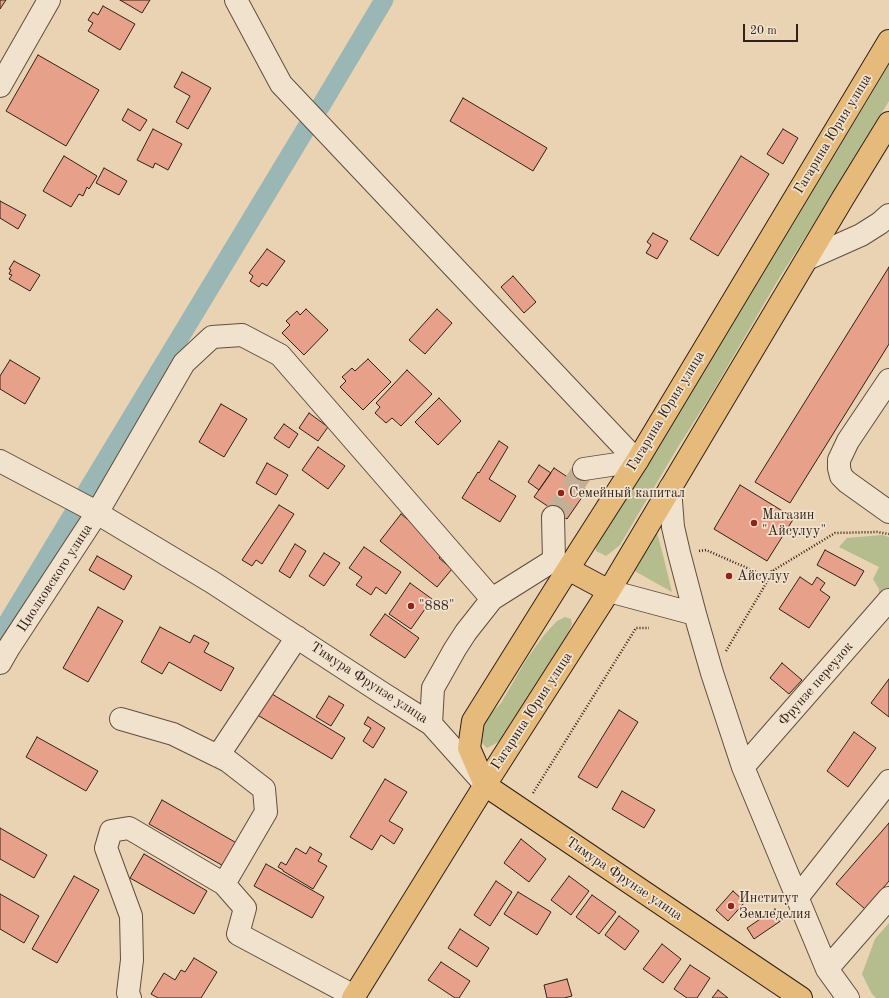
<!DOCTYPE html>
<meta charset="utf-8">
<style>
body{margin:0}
#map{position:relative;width:889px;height:998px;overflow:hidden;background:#ead3b3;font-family:"Old Standard TT",serif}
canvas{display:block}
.scale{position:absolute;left:743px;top:24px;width:55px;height:18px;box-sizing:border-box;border:2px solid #322118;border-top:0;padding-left:5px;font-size:12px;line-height:14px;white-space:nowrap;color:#322118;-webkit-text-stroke:3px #f1e2ce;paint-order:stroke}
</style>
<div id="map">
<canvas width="889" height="998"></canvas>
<div class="scale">20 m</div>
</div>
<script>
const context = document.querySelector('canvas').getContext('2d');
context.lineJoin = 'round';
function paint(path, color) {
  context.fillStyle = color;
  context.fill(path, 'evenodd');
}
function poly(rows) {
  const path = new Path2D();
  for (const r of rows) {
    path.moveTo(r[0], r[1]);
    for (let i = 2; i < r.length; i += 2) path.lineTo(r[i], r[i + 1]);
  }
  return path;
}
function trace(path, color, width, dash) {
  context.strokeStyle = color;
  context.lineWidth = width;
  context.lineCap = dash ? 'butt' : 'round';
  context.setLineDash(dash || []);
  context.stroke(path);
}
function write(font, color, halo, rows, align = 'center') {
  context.font = font + ' "Old Standard TT",serif';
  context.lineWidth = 3.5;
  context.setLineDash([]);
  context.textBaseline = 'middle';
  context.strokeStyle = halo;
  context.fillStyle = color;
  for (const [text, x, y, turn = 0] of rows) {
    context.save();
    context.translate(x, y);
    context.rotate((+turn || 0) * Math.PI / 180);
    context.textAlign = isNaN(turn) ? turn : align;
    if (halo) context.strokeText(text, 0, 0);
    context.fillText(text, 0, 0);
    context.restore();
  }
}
const green = poly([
 [889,64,889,101,829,199,778,280,709,398,678,447,620,545,606,556,596,551,596,539,867,101],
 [656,529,663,555,672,592,631,569],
 [882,535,889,537,889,590,879,604,879,589,873,579,879,567,839,547,847,538],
 [565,617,571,619,572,624,565,640,502,740,487,748,482,743,481,730,486,718,501,703,526,660,544,635,557,621],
 [889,923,889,998,876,998,872,994,862,974,875,939]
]);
const canal = poly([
 [0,635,313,117,322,104,384,0]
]);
const building = poly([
 [0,0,6,0,0,9,0,0],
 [120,0,150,0,142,13,120,0],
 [103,6,135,24,120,50,88,31,93,23,88,20,93,12,98,15,103,6],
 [38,55,99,90,66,146,6,111,38,55],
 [182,72,211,88,188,129,176,122,190,96,174,87,182,72],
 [463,98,547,148,533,171,450,121,463,98],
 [128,109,147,120,140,131,122,120,128,109],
 [153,129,182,144,168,170,155,163,153,168,137,160,153,129],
 [783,129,798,138,783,164,767,154,783,129],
 [64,156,97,176,89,189,87,187,83,196,79,194,71,207,43,191,64,156],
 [741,156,769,174,718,256,690,239,741,156],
 [104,168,127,181,119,195,96,183,104,168],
 [0,201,26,215,18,229,0,218,0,201],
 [653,233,668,241,657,259,646,253,651,245,647,242,653,233],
 [267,249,285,261,267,286,262,283,259,287,250,281,253,276,249,273,267,249],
 [14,261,40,275,30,291,9,279,12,275,9,274,11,270,9,269,14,261],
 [889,267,889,344,790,503,755,482,889,267],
 [513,276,536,302,524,313,501,287,513,276],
 [306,309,328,330,304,355,282,333,290,325,286,321,297,311,300,315,306,309],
 [437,309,452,323,425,354,409,340,437,309],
 [368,359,391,382,363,410,340,387,346,381,342,377,352,368,355,371,368,359],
 [10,360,40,378,25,404,0,389,0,376,10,360],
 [407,370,432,394,401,426,392,418,386,423,375,413,380,407,376,403,407,370],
 [439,398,461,421,438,445,415,422,439,398],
 [221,404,247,419,224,457,199,442,221,404],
 [309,413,328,427,318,441,299,428,309,413],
 [284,424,298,434,289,448,274,438,284,424],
 [499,441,508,447,489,479,516,496,500,522,462,498,478,472,479,473,499,441],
 [318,447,345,466,328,489,302,470,318,447],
 [267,463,288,475,276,495,256,483,267,463],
 [539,465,551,473,539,490,528,482,539,465],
 [554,468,587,490,567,519,534,497,554,468],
 [740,485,794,518,767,561,714,529,740,485],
 [279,505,294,514,262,564,256,560,252,566,242,560,279,505],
 [401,514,445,550,439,558,452,569,437,587,380,541,401,514],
 [295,544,306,551,290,578,279,571,295,544],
 [364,547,401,572,386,594,376,587,371,595,356,585,362,577,349,568,364,547],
 [825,550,864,571,855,586,817,565,825,550],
 [324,553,340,563,324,586,309,576,324,553],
 [97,556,132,576,124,590,89,570,97,556],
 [800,577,812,585,817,577,825,583,820,590,830,597,809,628,779,609,800,577],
 [410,583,432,599,411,629,389,614,410,583],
 [98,607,123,621,88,682,63,668,98,607],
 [385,614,419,638,405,658,370,635,385,614],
 [160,627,190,643,194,635,209,643,204,652,234,668,221,691,169,662,162,674,141,662,160,627],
 [782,663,802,680,789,694,770,678,782,663],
 [889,679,889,717,871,703,889,679],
 [267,691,345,738,332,759,254,713,267,691],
 [329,696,344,705,331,726,316,717,329,696],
 [619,710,638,722,597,788,578,777,619,710],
 [368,717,385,728,373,748,363,741,371,728,364,724,368,717],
 [854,732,876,748,848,787,827,771,854,732],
 [37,737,98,771,86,791,26,757,37,737],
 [385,779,407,792,389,821,403,829,394,844,381,835,372,850,350,837,385,779],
 [622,791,655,810,644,828,612,809,622,791],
 [162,800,240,845,227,868,149,824,162,800],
 [889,823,889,881,865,909,836,884,889,823],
 [0,828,47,855,34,878,0,859,0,828],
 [521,839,546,859,529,882,504,863,521,839],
 [310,847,322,854,318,861,327,866,313,889,283,871,283,870,278,867,281,862,286,865,296,848,306,854,310,847],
 [144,854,207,891,194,914,130,878,144,854],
 [266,864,324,897,312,918,254,886,266,864],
 [74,876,99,890,57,963,32,949,74,876],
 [569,876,589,891,571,915,551,900,569,876],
 [496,881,512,892,490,926,474,915,496,881],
 [733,891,745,902,728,921,716,910,733,891],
 [518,892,551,912,537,935,504,914,518,892],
 [0,894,39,916,24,943,0,929,0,894],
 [592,895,616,912,599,934,576,917,592,895],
 [775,909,782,920,754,939,747,928,775,909],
 [619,916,639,931,625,950,605,935,619,916],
 [460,929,489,948,477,967,448,948,460,929],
 [662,944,681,959,663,983,643,969,662,944],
 [194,958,217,972,201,998,158,998,151,994,164,973,175,980,181,970,185,972,194,958],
 [441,962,470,981,459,998,455,998,428,980,441,962],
 [690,965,710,978,697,998,687,998,674,989,690,965],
 [567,979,572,996,564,998,547,998,544,985,567,979],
 [718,990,728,998,712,998,718,990]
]);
const minorTunnel = poly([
 [553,517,584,469]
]);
const path = poly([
 [699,551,706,550,763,575,774,570],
 [726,651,774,570,835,533,877,532,889,534],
 [533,793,636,628,649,628]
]);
const minor = poly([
 [236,0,281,84,637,461],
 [0,86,49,0],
 [807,259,861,235,880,223,889,215],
 [889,380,848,441,839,460,839,468,841,476,847,482,889,512],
 [0,461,87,507,212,582,382,693,431,724,481,780],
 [584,469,637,461],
 [670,488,673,527,679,553,695,614,712,673,743,767,827,969,848,998],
 [553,517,554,560],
 [609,591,695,614],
 [0,663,8,649,97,513,184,363,212,337,242,335,280,355,492,599],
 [121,719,173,734,228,761,264,789,266,812,224,884],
 [431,724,433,688,455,649,466,632,492,599,554,560,568,569],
 [218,756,297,637],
 [743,767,889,600],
 [797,898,889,781],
 [827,969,889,898],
 [130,998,128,993,132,960,131,916,106,848,111,831,129,828,224,884,245,908,238,934,354,996]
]);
const major = poly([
 [568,569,609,591],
 [485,785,469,748,473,721,568,569,637,461,889,41],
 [485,785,801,998],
 [353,998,485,785,609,591,843,198,889,123]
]);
const markers = [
 [561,493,4,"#8f2418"],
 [754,523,4,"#8f2418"],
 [729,576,4,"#8f2418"],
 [411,606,4,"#8f2418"],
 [731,906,4,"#8f2418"]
];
const streetNames = [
 ["Гагарина Юрия улица",833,134,-59],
 ["Гагарина Юрия улица",666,411,-59],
 ["Циолковского улица",55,578,-57],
 ["Тимура Фрунзе улица",369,683,33],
 ["Фрунзе переулок",816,684,-49],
 ["Гагарина Юрия улица",532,711,-57],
 ["Тимура Фрунзе улица",624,879,34]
];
const poiNames = [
 ["Семейный капитал",569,493],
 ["Магазин",762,515],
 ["\"Айсулуу\"",762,531],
 ["Айсулуу",737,576],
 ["\"888\"",419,606],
 ["Институт",739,898],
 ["Земледелия",739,914]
];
paint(green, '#b5bc8e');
trace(canal, '#9ab6b5', 19);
paint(building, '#e7a08a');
trace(building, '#322118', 1);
trace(minorTunnel, '#c5af94', 22, [22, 11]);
trace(minor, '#604e3f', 24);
trace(major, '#322118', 24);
trace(path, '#322118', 2.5, [1, 2]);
trace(minor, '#f1e2ce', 22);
trace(major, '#e5ba7a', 22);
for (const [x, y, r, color] of markers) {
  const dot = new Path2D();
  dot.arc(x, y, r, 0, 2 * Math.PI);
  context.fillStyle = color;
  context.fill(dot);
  trace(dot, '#f1e2ce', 1.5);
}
write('14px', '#322118', '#f1e2ce', streetNames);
write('14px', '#322118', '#f1e2ce', poiNames, 'left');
</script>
